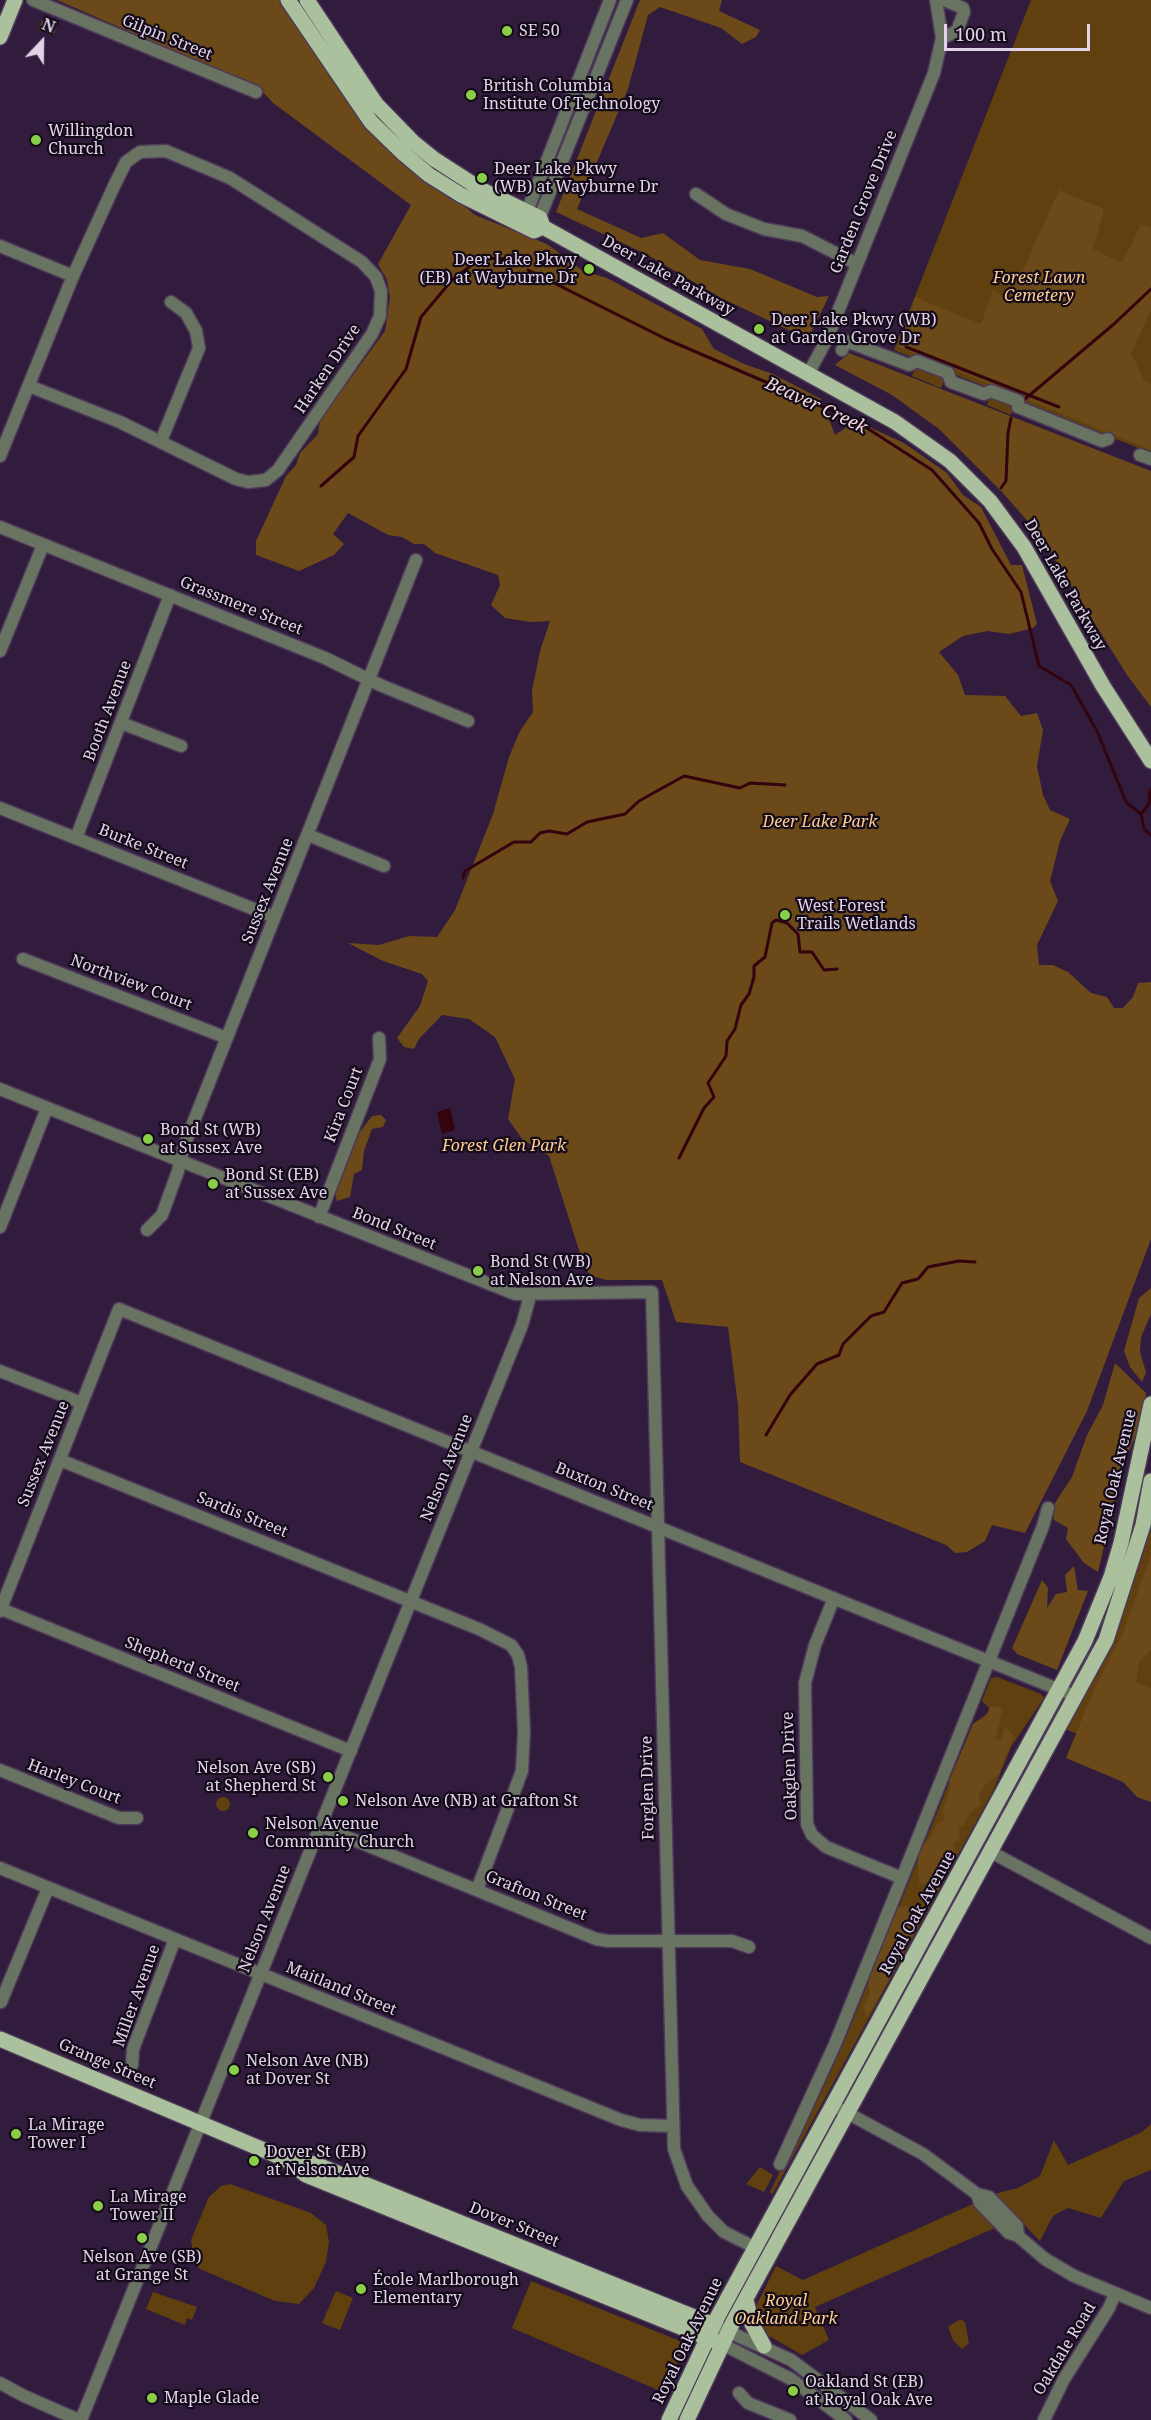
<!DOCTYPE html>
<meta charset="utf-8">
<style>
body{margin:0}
#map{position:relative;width:1151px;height:2420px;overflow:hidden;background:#311c3d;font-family:"Noto Serif",serif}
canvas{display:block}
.north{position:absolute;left:12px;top:12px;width:60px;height:60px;-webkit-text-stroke:4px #140b1a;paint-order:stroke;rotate:22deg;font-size:16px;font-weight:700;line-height:24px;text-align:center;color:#e1d4e9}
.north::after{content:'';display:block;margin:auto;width:21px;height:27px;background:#e1d4e9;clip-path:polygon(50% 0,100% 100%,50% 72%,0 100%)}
.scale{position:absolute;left:944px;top:24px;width:146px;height:27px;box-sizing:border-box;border:3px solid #e1d4e9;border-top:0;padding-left:8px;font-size:18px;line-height:21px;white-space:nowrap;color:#e1d4e9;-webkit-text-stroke:4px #140b1a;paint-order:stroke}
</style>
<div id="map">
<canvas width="1151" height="2420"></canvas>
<div class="north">N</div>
<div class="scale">100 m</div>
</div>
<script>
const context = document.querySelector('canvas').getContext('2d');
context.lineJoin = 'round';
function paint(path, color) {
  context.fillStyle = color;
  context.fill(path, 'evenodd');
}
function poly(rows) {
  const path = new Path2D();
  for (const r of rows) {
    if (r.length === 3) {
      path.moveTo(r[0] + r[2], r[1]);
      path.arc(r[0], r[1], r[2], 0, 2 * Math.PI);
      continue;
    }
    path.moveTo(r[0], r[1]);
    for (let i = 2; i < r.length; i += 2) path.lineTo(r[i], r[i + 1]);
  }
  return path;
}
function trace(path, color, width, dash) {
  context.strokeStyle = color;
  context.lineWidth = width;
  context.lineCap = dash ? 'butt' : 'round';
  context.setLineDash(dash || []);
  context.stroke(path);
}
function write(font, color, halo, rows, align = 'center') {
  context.font = font + ' "Noto Serif",serif';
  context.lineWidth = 4.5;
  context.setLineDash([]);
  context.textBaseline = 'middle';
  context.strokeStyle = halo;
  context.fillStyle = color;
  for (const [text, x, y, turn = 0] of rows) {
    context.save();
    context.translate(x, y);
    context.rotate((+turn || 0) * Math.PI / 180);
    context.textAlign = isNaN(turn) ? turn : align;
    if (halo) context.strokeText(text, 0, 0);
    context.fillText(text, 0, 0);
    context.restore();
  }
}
const green = poly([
 [1031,0,1151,0,1151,453,894,350],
 [42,21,52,23,55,32,53,34,38,30],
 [917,364,946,376,941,388,912,376],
 [991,393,1016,402,1011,415,987,405],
 [1151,1509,1151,1765,1065,1729],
 [997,1677,1041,1694,1044,1698,1011,1747,994,1789,772,2195,770,2192,780,2171,787,2165,842,2047,973,1724,988,1713,989,1708,982,1701,991,1678],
 [223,1804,7],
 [1151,2124,1151,2170,1124,2181,1101,2218,1068,2208,1053,2216,1040,2241,994,2194,1018,2188,1040,2176,1054,2140,1068,2165,1142,2132],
 [760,2167,773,2175,764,2192,746,2184],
 [230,2184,311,2213,326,2225,329,2242,326,2262,314,2288,299,2304,275,2301,200,2269,195,2263,191,2240,209,2197,221,2186],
 [975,2203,997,2227,815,2307,829,2340,802,2355,764,2333,754,2310,776,2266,803,2280],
 [531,2281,685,2343,665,2393,512,2328],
 [336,2291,353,2298,340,2330,322,2323],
 [153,2292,197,2307,192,2320,187,2318,185,2325,146,2309],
 [960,2319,965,2322,969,2343,962,2349,953,2340,948,2327]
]);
const forest = poly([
 [57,0,281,0,365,122,475,215,547,244,583,271,607,278,702,329,714,349,744,364,773,374,821,399,835,435,856,421,904,443,947,473,963,495,981,507,1011,565,1022,565,1037,624,1033,628,1009,634,987,631,963,636,939,652,958,675,965,695,1005,696,1021,716,1037,713,1043,730,1037,766,1043,795,1050,810,1070,819,1060,841,1050,881,1058,901,1037,945,1039,965,1053,965,1068,972,1091,993,1107,997,1114,1008,1123,1008,1133,997,1138,983,1151,982,1151,1239,1087,1411,1025,1533,992,1525,985,1541,967,1552,955,1553,946,1545,740,1462,738,1406,728,1327,676,1322,662,1280,607,1280,591,1276,584,1266,549,1156,522,1139,508,1119,515,1079,495,1037,469,1019,442,1015,419,1039,414,1049,404,1047,397,1038,420,1006,428,981,422,974,383,961,348,943,379,945,409,936,437,937,455,910,493,814,509,757,520,731,533,712,532,691,540,651,550,621,531,622,505,618,491,605,500,585,498,575,435,553,424,544,414,544,402,537,388,535,348,513,333,534,344,544,334,555,299,571,256,555,256,541,286,476,296,465,300,453,318,434,320,420,385,331,390,297,387,280,378,264,411,205,273,103,259,88],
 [640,0,722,0,719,11,760,30,756,37,742,44,721,28,660,7,648,15,628,89,577,209,641,238,663,233,700,260,750,269,817,297,829,296,808,339,723,299,646,254,556,212],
 [1059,190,1104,209,1093,249,1122,263,1141,224,1151,228,1151,310,1131,353,1144,380,1151,384,1151,450,898,347,915,297,981,324,993,290,1009,301],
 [849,353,1151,471,1151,707,1127,675,1039,534,1002,492,939,429,892,395,835,365],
 [381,1115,386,1120,383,1127,372,1129,364,1151,362,1170,354,1174,350,1197,337,1201,335,1193,359,1133,372,1116],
 [1151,1288,1151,1314,1141,1337,1140,1352,1146,1372,1142,1382,1130,1367,1124,1351,1139,1298],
 [1115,1363,1146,1393,1142,1419,1122,1469,1098,1572,1084,1563,1066,1539,1068,1528,1054,1520,1053,1506,1072,1477,1087,1435,1103,1405],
 [1151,1554,1151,1650,1139,1662,1136,1683,1151,1688,1151,1802,1137,1797,1123,1782,1066,1758,1096,1685,1123,1633],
 [1074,1566,1078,1590,1088,1591,1057,1670,1017,1654,1012,1648,1042,1580,1048,1588,1047,1608,1056,1594,1067,1592,1065,1575],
 [991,1706,1003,1709,995,1739,1003,1740,1003,1730,1007,1728,1014,1736,1012,1741,999,1773,983,1787,983,1791,978,1792,981,1803,979,1806,970,1812,964,1825,958,1826,960,1838,953,1844,956,1851,943,1877,937,1876,932,1882,919,1885,918,1858,923,1844,931,1838,936,1826,944,1820,943,1808,951,1787,949,1781,973,1724,985,1717],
 [906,1906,917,1922,909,1939,910,1942,867,2018,863,2005,870,1995,868,1981,898,1907]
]);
const water = poly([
 [450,1108,455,1130,442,1134,437,1112]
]);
const stream = poly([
 [528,270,666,339,856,421,932,470,979,523,992,549,1021,592,1039,666,1071,685,1097,731,1126,802,1141,814,1144,829,1151,835],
 [906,347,1059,407],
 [1025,399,1114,324,1151,289],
 [321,486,354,457,358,436,406,369,421,317,452,280,481,258,508,259,516,264],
 [1001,488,1006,481,1008,433,1011,418],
 [1141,814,1149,804,1150,790],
 [463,878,465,871,514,842,531,842,540,833,549,831,567,834,587,822,625,814,639,801,684,776,740,788,750,783,785,785],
 [679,1158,704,1108,714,1097,708,1083,726,1056,727,1041,735,1029,741,1005,749,994,754,977,754,966,765,957,772,923,776,920,787,923,798,934,800,952,812,952,824,970,837,969],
 [766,1435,790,1395,817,1364,839,1355,843,1344,871,1316,884,1312,902,1283,918,1279,928,1267,959,1261,975,1262]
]);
const minor = poly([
 [33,0,256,92],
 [942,38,957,31,964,12,963,8,944,0],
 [696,194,726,214,764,229,802,236,857,264],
 [524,219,610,0],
 [537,224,627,0],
 [0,246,73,276],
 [842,350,846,341,909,365,917,361,948,373,951,382,984,394,991,391,1018,401,1018,407,1102,441,1108,439],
 [808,374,827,339,934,73,942,38,936,0],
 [161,441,199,348,196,331,186,313,171,302],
 [1140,455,1151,459],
 [0,456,73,276,114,186,126,162,140,152,166,151,230,178,362,262,376,277,381,291,380,316,372,334,278,470,266,480,248,482,236,479,120,422,29,386],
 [0,527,325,658,380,685,468,721],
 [0,651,43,545],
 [121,723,181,746],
 [0,808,274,917],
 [308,835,384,866],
 [76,838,170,595],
 [23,959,227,1038],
 [0,1089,515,1294,652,1292,674,2149,687,2186,708,2216,724,2232,756,2248],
 [319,1217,380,1059,379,1038],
 [0,1227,47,1108],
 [147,1230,162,1215,178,1171,184,1146,416,560],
 [0,1371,82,1403],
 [60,1460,479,1629,511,1645,518,1655,521,1667,524,1732,522,1771,477,1890],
 [834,1598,815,1645,805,1683,807,1824,812,1835,826,1847,902,1878],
 [1,1609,351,1751],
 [0,1611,119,1309,1075,1696],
 [0,1770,119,1818,137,1818],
 [320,1826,596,1939,608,1941,732,1941,749,1947],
 [991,1852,1151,1938],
 [0,1868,621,2120,640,2125,672,2126],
 [1,2002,48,1888],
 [132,2065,133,2049,175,1939],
 [840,2109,923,2154,977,2194,989,2197,1017,2226,1018,2236],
 [780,2164,835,2044,902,1878,1043,1526,1048,1508],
 [977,2194,980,2203,1009,2233,1018,2236,1045,2259,1074,2276,1151,2308],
 [714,2325,791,2360,871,2420],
 [722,2344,791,2379,846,2420],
 [0,2383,24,2396,79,2420],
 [739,2393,748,2403,790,2420],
 [81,2420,522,1325,530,1296],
 [1044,2420,1064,2379,1109,2308,1115,2294]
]);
const major = poly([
 [288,0,371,122,404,154,429,175,461,195,534,231,543,227],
 [307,0,376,104,413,142,434,159,482,190,540,218,543,227,895,422,950,461,990,501,1024,547,1103,686,1151,761],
 [0,37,15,0],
 [0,2039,285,2159,315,2164,714,2325],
 [288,2161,306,2175,715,2341],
 [746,2300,752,2324,764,2346],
 [669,2420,718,2316,1085,1641,1111,1577,1121,1543,1151,1404],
 [687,2420,733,2322,1106,1640,1143,1525,1151,1481]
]);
const markers = [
 [507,31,6,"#8ace47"],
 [471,95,6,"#8ace47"],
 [36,140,6,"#8ace47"],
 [482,178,6,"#8ace47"],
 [589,269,6,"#8ace47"],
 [759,329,6,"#8ace47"],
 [785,915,6,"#8ace47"],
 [148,1139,6,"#8ace47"],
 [213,1184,6,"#8ace47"],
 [478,1271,6,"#8ace47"],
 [328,1777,6,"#8ace47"],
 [343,1801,6,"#8ace47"],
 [253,1833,6,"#8ace47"],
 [234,2070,6,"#8ace47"],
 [16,2134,6,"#8ace47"],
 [254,2161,6,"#8ace47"],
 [98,2206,6,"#8ace47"],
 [142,2238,6,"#8ace47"],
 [361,2289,6,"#8ace47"],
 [793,2391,6,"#8ace47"],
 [152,2398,6,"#8ace47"]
];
const poiNames = [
 ["SE 50",519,31],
 ["British Columbia",483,86],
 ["Institute Of Technology",483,104],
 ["Willingdon",48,131],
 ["Church",48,149],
 ["Deer Lake Pkwy",494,169],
 ["(WB) at Wayburne Dr",494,187],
 ["Deer Lake Pkwy",577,260,"right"],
 ["(EB) at Wayburne Dr",577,278,"right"],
 ["Deer Lake Pkwy (WB)",771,320],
 ["at Garden Grove Dr",771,338],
 ["West Forest",797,906],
 ["Trails Wetlands",797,924],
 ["Bond St (WB)",160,1130],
 ["at Sussex Ave",160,1148],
 ["Bond St (EB)",225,1175],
 ["at Sussex Ave",225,1193],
 ["Bond St (WB)",490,1262],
 ["at Nelson Ave",490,1280],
 ["Nelson Ave (SB)",316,1768,"right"],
 ["at Shepherd St",316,1786,"right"],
 ["Nelson Ave (NB) at Grafton St",355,1801],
 ["Nelson Avenue",265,1824],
 ["Community Church",265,1842],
 ["Nelson Ave (NB)",246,2061],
 ["at Dover St",246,2079],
 ["La Mirage",28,2125],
 ["Tower I",28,2143],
 ["Dover St (EB)",266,2152],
 ["at Nelson Ave",266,2170],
 ["La Mirage",110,2197],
 ["Tower II",110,2215],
 ["Nelson Ave (SB)",142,2257,"center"],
 ["at Grange St",142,2275,"center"],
 ["École Marlborough",373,2280],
 ["Elementary",373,2298],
 ["Oakland St (EB)",805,2382],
 ["at Royal Oak Ave",805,2400],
 ["Maple Glade",164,2398]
];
const streetNames = [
 ["Gilpin Street",167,38,22],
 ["Garden Grove Drive",864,202,-68],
 ["Deer Lake Parkway",668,276,29],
 ["Harken Drive",328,369,-56],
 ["Deer Lake Parkway",1065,585,60],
 ["Grassmere Street",241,606,22],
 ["Booth Avenue",108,711,-69],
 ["Burke Street",143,847,22],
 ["Sussex Avenue",268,891,-68],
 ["Northview Court",131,983,21],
 ["Kira Court",344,1105,-69],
 ["Bond Street",394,1229,22],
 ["Sussex Avenue",44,1454,-68],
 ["Nelson Avenue",447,1468,-68],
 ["Royal Oak Avenue",1116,1477,-77],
 ["Buxton Street",604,1487,22],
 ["Sardis Street",242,1515,22],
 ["Shepherd Street",182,1665,22],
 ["Oakglen Drive",790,1766,-92],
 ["Harley Court",74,1782,21],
 ["Forglen Drive",648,1788,-91],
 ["Grafton Street",536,1896,22],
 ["Royal Oak Avenue",918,1913,-61],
 ["Nelson Avenue",265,1919,-68],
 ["Maitland Street",341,1989,22],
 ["Miller Avenue",137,1996,-70],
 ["Grange Street",107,2064,23],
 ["Dover Street",514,2225,22],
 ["Royal Oak Avenue",688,2341,-64],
 ["Oakdale Road",1065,2349,-59]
];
const parkNames = [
 ["Forest Lawn",1039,278],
 ["Cemetery",1039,296],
 ["Deer Lake Park",820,822],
 ["Forest Glen Park",504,1146],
 ["Royal",786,2301],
 ["Oakland Park",786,2319]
];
const waterNames = [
 ["Beaver Creek",816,406,25]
];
paint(green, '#60400e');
paint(forest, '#6b4919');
paint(water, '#33030e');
trace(stream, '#33030e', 3);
trace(minor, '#4d3959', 15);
trace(major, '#4d3959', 18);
trace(minor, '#697361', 12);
trace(major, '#abc09c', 15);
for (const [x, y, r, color] of markers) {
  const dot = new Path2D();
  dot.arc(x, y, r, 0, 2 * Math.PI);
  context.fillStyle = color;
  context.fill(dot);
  trace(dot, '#140b1a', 2);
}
write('16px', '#e1d4e9', '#140b1a', poiNames, 'left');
write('16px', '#e1d4e9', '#140b1a', streetNames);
write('italic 16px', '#fecd8f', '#140b1a', parkNames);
write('italic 18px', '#f4d7da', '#140b1a', waterNames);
</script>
